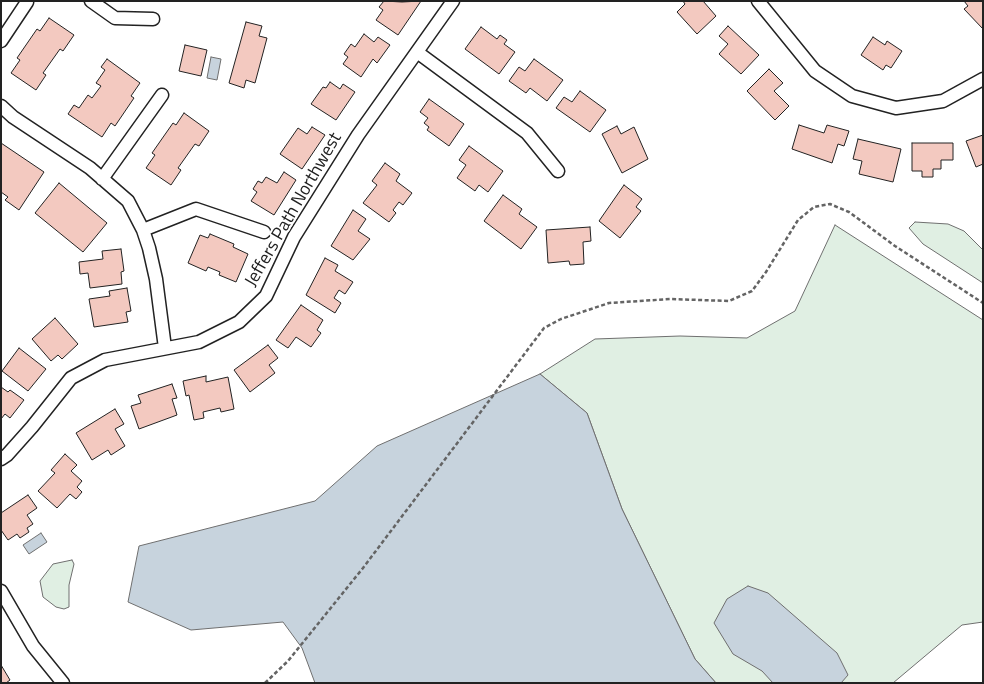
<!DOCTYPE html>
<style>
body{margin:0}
#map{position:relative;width:984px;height:684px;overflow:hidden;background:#fff;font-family:"Titillium Web",sans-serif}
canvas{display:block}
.frame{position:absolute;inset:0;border:2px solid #222;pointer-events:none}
</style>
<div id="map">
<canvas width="984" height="684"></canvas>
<div class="frame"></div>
</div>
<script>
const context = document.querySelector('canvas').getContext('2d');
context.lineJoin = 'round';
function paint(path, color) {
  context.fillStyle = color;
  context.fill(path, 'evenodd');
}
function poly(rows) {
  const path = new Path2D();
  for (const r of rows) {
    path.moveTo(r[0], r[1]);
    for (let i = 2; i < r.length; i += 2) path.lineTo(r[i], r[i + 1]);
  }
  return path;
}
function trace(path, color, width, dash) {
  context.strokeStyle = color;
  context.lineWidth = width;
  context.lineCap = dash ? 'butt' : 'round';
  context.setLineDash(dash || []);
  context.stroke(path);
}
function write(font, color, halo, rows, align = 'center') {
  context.font = font + ' "Titillium Web",sans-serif';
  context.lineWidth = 4;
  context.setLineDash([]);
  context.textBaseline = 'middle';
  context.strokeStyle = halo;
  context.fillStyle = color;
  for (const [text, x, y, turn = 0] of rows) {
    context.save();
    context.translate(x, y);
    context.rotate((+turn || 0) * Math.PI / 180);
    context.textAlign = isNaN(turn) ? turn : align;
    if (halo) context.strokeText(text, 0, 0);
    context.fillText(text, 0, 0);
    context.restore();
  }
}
const green = poly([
 [915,222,948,224,964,231,983,250,983,283,923,244,909,228,915,222],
 [835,225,983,320,983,622,962,625,893,683,716,683,695,659,622,509,587,413,540,374,595,339,680,336,747,338,795,311,835,225],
 [72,560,74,564,69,585,69,607,64,609,56,607,43,597,40,581,53,564,72,560]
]);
const water = poly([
 [211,57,221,59,217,80,207,78,211,57],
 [540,374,587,413,622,509,695,659,716,683,315,683,302,648,283,622,191,630,128,602,139,546,315,501,377,446,540,374],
 [41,533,47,542,29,554,23,545,41,533],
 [748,586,768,593,837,653,848,675,841,683,773,683,762,671,733,654,714,623,727,599,748,586]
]);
const building = poly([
 [384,1,402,2,421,1,398,35,376,20,383,10,379,7,384,1],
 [683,1,703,1,716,16,697,34,677,12,685,4,683,1],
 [964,1,983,1,983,29,964,9,968,6,964,1],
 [49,18,74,35,63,51,60,49,43,73,46,75,36,90,11,73,20,60,17,58,37,29,40,31,49,18],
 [246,22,262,26,259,36,267,38,255,83,246,80,244,88,229,83,246,22],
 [728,26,759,55,741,74,719,54,728,44,719,36,728,26],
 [481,27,497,39,500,35,507,40,504,44,515,52,499,74,465,49,481,27],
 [364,34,374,42,378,37,390,45,377,63,373,59,361,77,343,64,348,57,344,54,351,44,355,47,364,34],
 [873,37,885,45,887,41,902,51,891,68,886,65,883,70,861,55,873,37],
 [185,45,207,50,201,76,179,71,185,45],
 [107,59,140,83,131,96,134,98,115,126,111,123,102,137,68,114,74,105,79,108,88,95,92,98,101,86,96,83,105,70,101,67,107,59],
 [534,59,563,80,547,101,530,88,526,93,509,81,519,67,525,71,534,59],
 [769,69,783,83,774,91,789,106,775,120,747,91,769,69],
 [330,82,340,89,343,84,355,92,336,120,311,104,323,87,326,88,330,82],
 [580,91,606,110,590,132,556,108,564,97,572,102,580,91],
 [429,99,464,124,449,146,427,130,429,127,424,123,428,118,420,112,429,99],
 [184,113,209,131,199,146,195,144,178,168,181,170,171,185,146,168,155,155,152,153,173,123,176,125,184,113],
 [799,125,824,133,827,125,849,131,844,146,838,144,832,163,792,149,799,125],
 [617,126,621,134,634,127,648,159,622,173,602,134,617,126],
 [312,127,325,135,302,169,280,154,298,128,307,134,312,127],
 [983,135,983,164,976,167,966,141,983,135],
 [858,139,901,149,893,182,859,174,862,161,853,159,858,139],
 [1,143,44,172,19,210,5,200,8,197,1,192,1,143],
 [912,143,953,143,953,160,941,160,941,169,933,169,933,177,922,177,922,171,912,171,912,143],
 [469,146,503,171,488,192,479,185,475,191,457,178,466,165,459,160,469,146],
 [385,163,400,174,396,181,412,193,403,205,399,202,393,210,396,213,389,222,363,203,377,185,372,181,385,163],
 [284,172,296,180,274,215,251,201,257,192,253,189,258,181,262,183,266,177,277,183,284,172],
 [59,183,107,223,83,252,35,213,59,183],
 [624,185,642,199,636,207,641,211,620,238,599,221,624,185],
 [503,195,522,209,519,214,537,227,521,249,484,221,503,195],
 [353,210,366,219,358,231,370,239,353,260,331,246,353,210],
 [590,227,591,241,583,242,584,264,570,265,569,261,548,263,546,230,590,227],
 [210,234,234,244,233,247,248,254,236,282,219,275,220,272,208,267,206,271,188,263,200,235,208,238,210,234],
 [121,249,124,271,121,272,122,284,90,288,88,273,80,274,79,262,103,259,102,251,121,249],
 [325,258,338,265,335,271,353,282,345,294,339,290,334,298,341,303,335,313,306,295,325,258],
 [127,288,131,311,126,312,128,322,94,327,89,299,110,296,109,291,127,288],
 [301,305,323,320,317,330,321,333,311,347,296,337,288,348,276,340,301,305],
 [55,318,78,344,62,359,58,355,51,361,32,339,55,318],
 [268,345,278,358,269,365,275,373,250,392,234,370,268,345],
 [19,348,46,369,28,391,2,371,19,348],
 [206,376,206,382,228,377,234,409,221,412,220,408,203,412,204,418,194,420,189,395,186,396,183,381,206,376],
 [172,384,177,398,172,399,177,415,139,429,131,406,141,403,138,395,172,384],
 [1,387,8,392,10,390,24,400,10,418,5,414,1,419,1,387],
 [115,409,124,424,115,429,125,446,111,455,108,450,92,460,76,433,115,409],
 [65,454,77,465,71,471,82,481,77,487,82,492,76,499,70,494,57,508,38,491,55,473,51,470,65,454],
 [28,495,37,508,27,515,33,524,27,528,29,532,20,538,17,534,8,540,1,530,1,513,28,495],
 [1,665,10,680,6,683,1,683,1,665]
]);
const path = poly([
 [265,683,288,661,363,568,544,328,561,319,609,303,670,299,729,301,752,291,766,272,798,220,814,207,830,204,849,212,895,246,983,303]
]);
const minor = poly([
 [91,1,115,18,153,19],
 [758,1,815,71,852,96,896,108,943,101,983,79],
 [1,41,27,2],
 [417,52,527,133,558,171],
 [1,106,13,117,90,168,128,201,143,230,149,248,156,279,165,348],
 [102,179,162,95],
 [143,230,196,209,264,232],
 [1,459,7,455,32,427,71,378,105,360,199,342,239,322,266,296,294,237,358,135,453,1],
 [1,591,33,646,63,683]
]);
const streetNames = [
 ["Jeffers Path Northwest",294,210,-60]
];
paint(green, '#e0efe3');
trace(green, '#6f6f6f', 1);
paint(water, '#c7d3dd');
trace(water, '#6f6f6f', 1);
paint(building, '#f3c9c0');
trace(building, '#222', 1);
trace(minor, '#222', 15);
trace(path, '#646464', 2.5, [4, 2.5]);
trace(minor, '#fff', 12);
write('18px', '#222', '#fff', streetNames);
</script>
